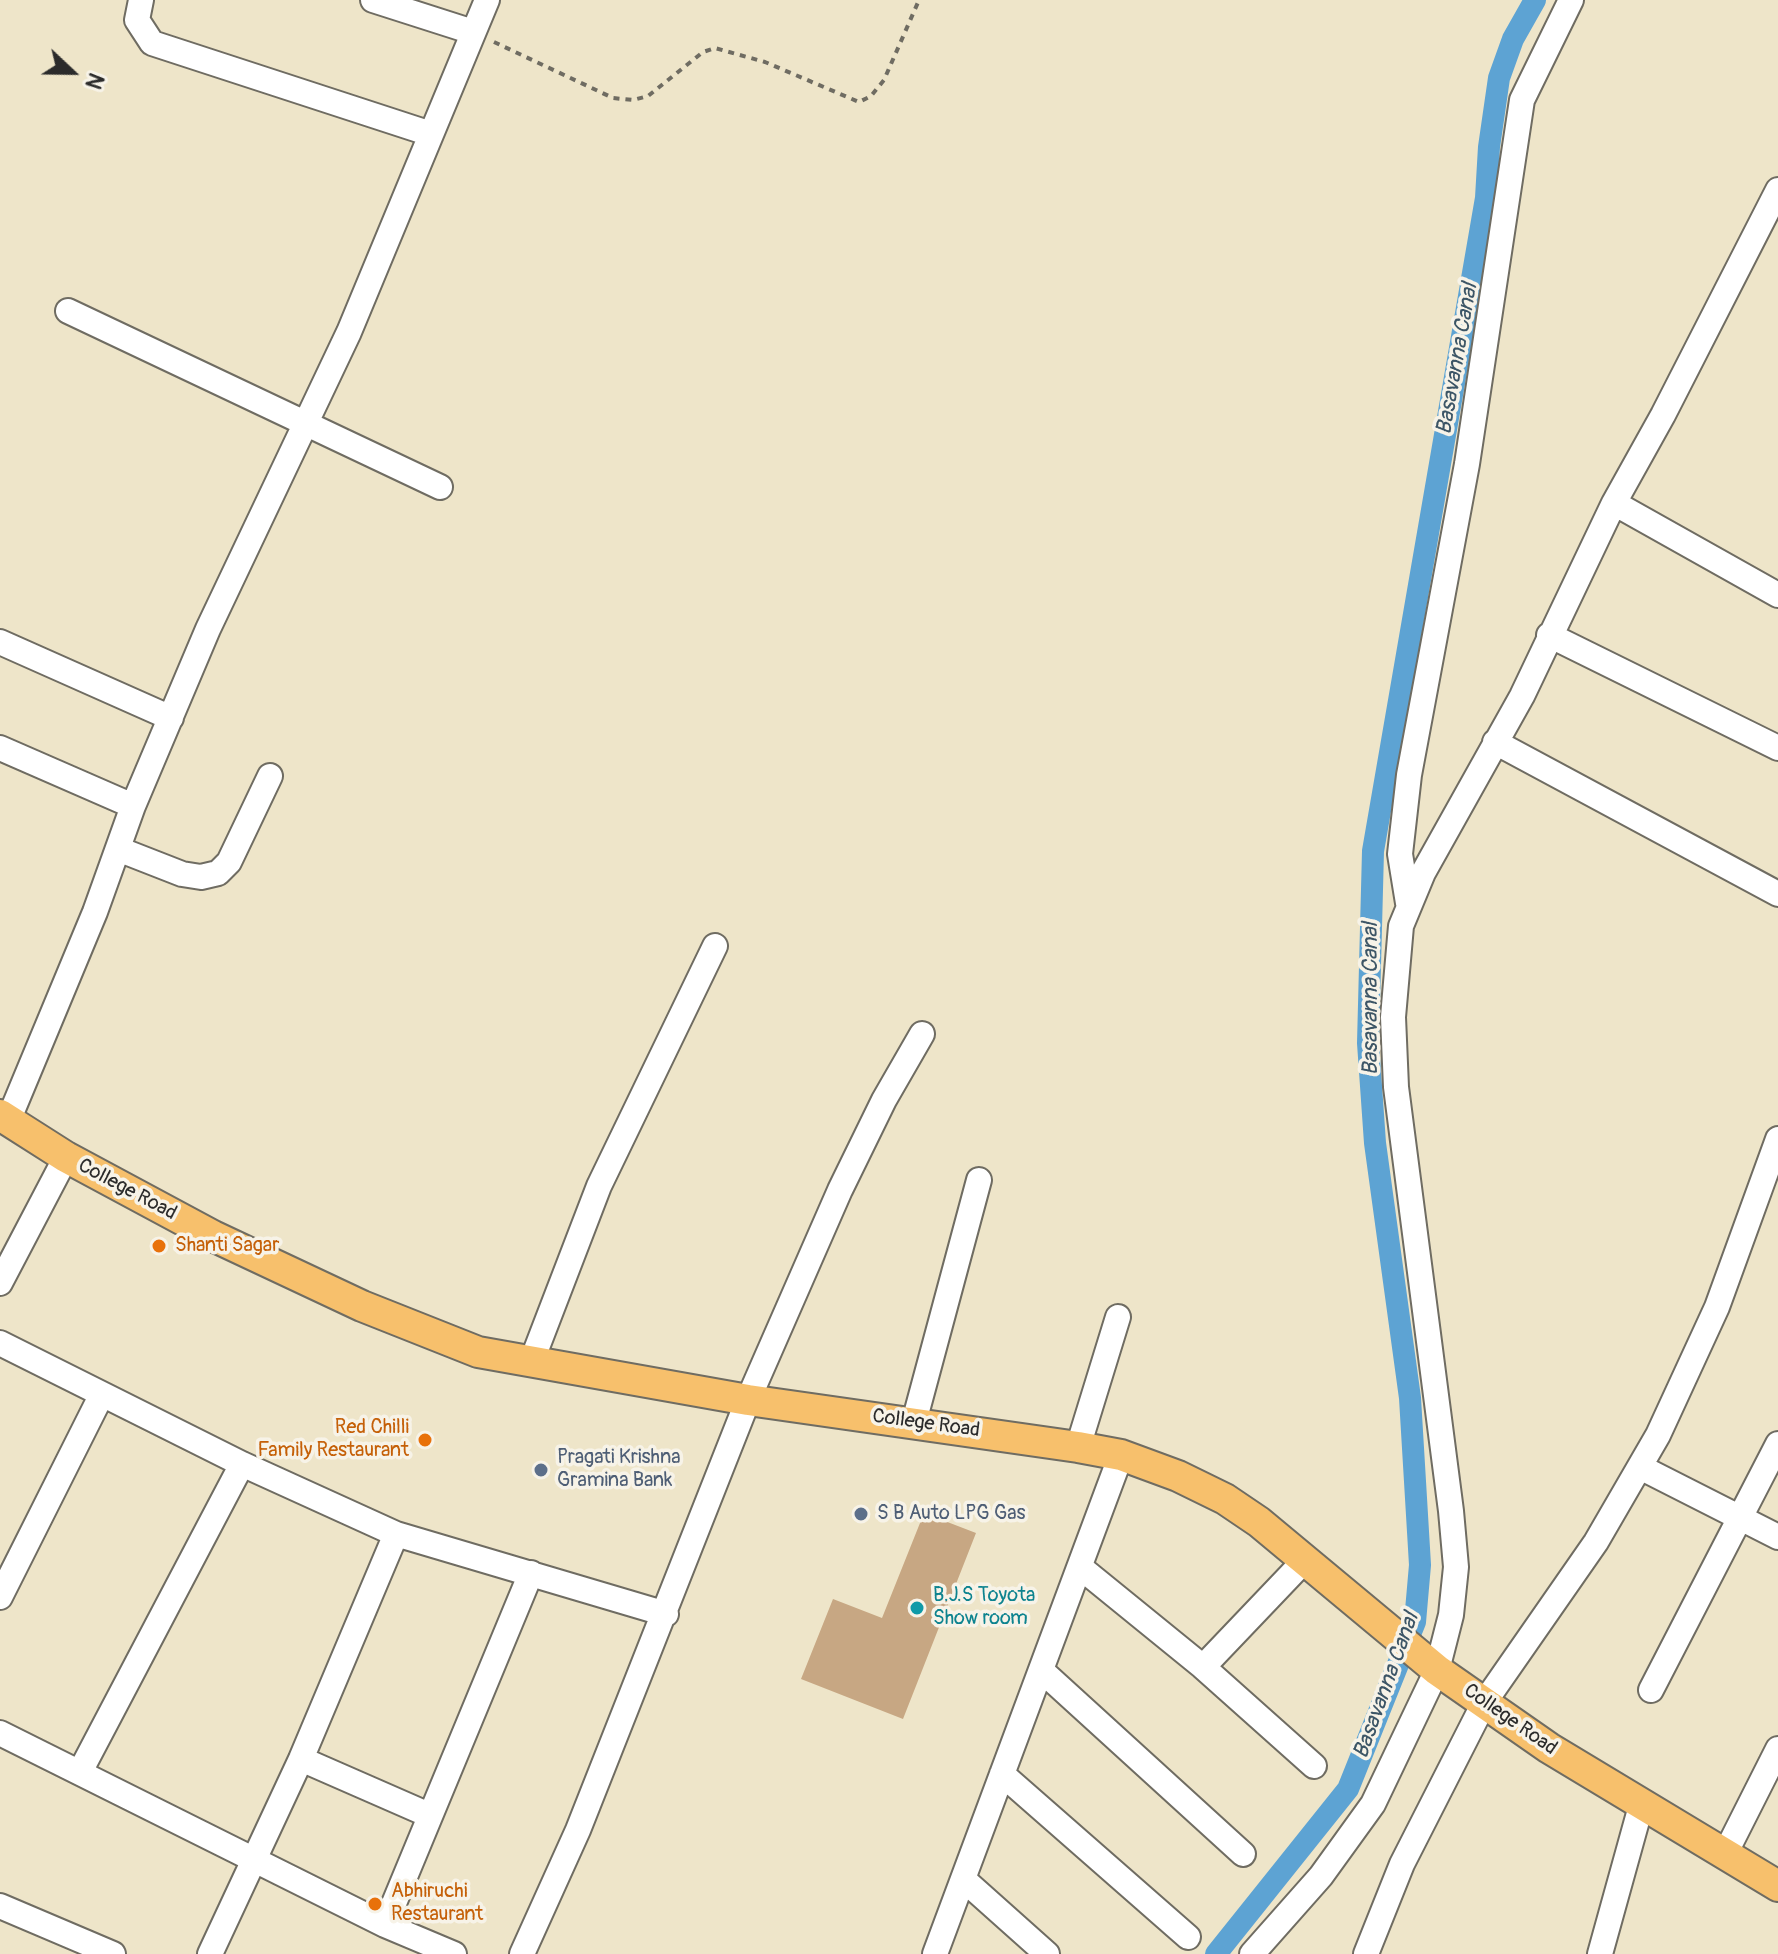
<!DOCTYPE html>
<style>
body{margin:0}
#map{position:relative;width:1778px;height:1954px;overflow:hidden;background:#eee5c9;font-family:Pangolin,sans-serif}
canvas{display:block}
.north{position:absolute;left:32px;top:32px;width:80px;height:80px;-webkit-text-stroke:6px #f7f3e8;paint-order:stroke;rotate:112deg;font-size:22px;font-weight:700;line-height:32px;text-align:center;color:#2b2b2b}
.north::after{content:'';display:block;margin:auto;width:28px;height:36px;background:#2b2b2b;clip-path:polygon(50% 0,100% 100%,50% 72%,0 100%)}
</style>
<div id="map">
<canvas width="1778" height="1954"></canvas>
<div class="north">N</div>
</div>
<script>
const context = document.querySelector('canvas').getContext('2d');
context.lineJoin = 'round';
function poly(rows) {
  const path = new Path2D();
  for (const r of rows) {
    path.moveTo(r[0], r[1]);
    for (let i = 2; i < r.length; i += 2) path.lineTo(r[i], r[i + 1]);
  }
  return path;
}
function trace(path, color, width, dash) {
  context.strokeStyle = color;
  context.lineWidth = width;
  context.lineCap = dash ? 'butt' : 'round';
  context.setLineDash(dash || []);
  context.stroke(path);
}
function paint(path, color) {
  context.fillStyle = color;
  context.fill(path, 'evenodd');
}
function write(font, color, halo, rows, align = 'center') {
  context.font = font + ' Pangolin,sans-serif';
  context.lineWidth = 7;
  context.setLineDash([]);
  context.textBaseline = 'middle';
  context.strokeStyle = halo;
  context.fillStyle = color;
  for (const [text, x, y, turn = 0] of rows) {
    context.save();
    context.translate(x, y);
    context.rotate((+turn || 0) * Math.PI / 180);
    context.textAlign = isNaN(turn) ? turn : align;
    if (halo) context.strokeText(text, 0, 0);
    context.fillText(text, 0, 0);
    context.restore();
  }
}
const canal = poly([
 [1216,1954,1348,1789,1415,1622,1420,1565,1410,1398,1375,1143,1368,1043,1373,851,1486,198,1489,147,1499,78,1513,39,1535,0]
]);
const building = poly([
 [924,1513,976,1533,903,1719,801,1679,833,1599,882,1618]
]);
const path = poly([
 [494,42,613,98,633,100,648,96,703,52,715,48,765,62,859,102,871,96,884,80,919,0]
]);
const minor = poly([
 [141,0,137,20,152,43,431,134],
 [373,0,473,32],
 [68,311,440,487],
 [1614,503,1778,595],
 [1549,635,1778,748],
 [0,642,171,718],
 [1495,742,1778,894],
 [0,748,133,806],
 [118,849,182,874,201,877,218,873,229,862,270,776],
 [1408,903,1400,854,1409,775,1467,464,1522,100,1571,0],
 [8,1121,95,912,133,806,208,629,349,332,487,0],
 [0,1283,66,1157],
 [0,1343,242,1464,396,1534,666,1614],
 [531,1363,599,1186,715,946],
 [914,1422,979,1180],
 [1078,1447,1118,1317],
 [1640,1467,1778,1537],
 [1080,1567,1203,1667,1314,1766],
 [0,1597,102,1394],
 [1203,1667,1305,1560],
 [1041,1670,1243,1854],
 [1651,1690,1778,1444],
 [0,1733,385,1925,454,1954],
 [301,1759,429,1815],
 [81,1770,242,1464],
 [1002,1774,1188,1937],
 [1724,1856,1778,1749],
 [963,1879,1047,1954],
 [0,1906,113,1954],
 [385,1925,531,1573],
 [210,1954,301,1759,396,1534],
 [522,1954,578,1830,748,1400,840,1190,884,1100,922,1034],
 [935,1954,1121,1455],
 [1252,1954,1321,1876,1373,1804,1437,1670,1451,1615,1456,1567,1451,1511,1396,1087,1393,1017,1401,926,1423,873,1522,696,1614,503,1663,415,1778,190],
 [1366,1954,1402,1864,1484,1703,1596,1542,1658,1435,1717,1307,1778,1139],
 [1600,1954,1641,1806]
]);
const major = poly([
 [0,1115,66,1157,213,1236,362,1306,478,1352,748,1400,1078,1447,1121,1455,1178,1476,1225,1499,1259,1522,1437,1670,1549,1748,1778,1886]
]);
const markers = [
 [159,1246,8,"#e8710a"],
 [425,1440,8,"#e8710a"],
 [541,1470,8,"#5c6f8a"],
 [861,1514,8,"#5c6f8a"],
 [917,1608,8,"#0f9aa8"],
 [375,1904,8,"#e8710a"]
];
const streetNames = [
 ["College Road",127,1190,28],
 ["College Road",926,1424,8],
 ["College Road",1510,1720,35]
];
const foodNames = [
 ["Shanti Sagar",175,1246],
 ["Red Chilli",409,1428,"right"],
 ["Family Restaurant",409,1451,"right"],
 ["Abhiruchi",391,1892],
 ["Restaurant",391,1915]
];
const serviceNames = [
 ["Pragati Krishna",557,1458],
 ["Gramina Bank",557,1481],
 ["S B Auto LPG Gas",877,1514]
];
const cultureNames = [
 ["B.J.S Toyota",933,1596],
 ["Show room",933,1619]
];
const waterNames = [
 ["Basavanna Canal",1458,359,-80],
 ["Basavanna Canal",1371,999,-90],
 ["Basavanna Canal",1387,1686,-70]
];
trace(canal, '#5da3d3', 22);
paint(building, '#c7a783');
trace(minor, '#6f6c62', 28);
trace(major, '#6f6c62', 34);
trace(path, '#6f6c62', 4, [6, 6]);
trace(minor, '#fff', 24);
trace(major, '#f7c06c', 30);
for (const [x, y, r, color] of markers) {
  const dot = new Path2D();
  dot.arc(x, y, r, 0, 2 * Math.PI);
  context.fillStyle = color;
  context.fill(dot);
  trace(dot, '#f7f3e8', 3);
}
write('20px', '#2b2b2b', '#f7f3e8', streetNames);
write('20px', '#c56008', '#f7f3e8', foodNames, 'left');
write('20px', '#4e5e75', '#f7f3e8', serviceNames, 'left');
write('20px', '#0d838f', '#f7f3e8', cultureNames, 'left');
write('italic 22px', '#3c5566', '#f7f3e8', waterNames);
</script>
